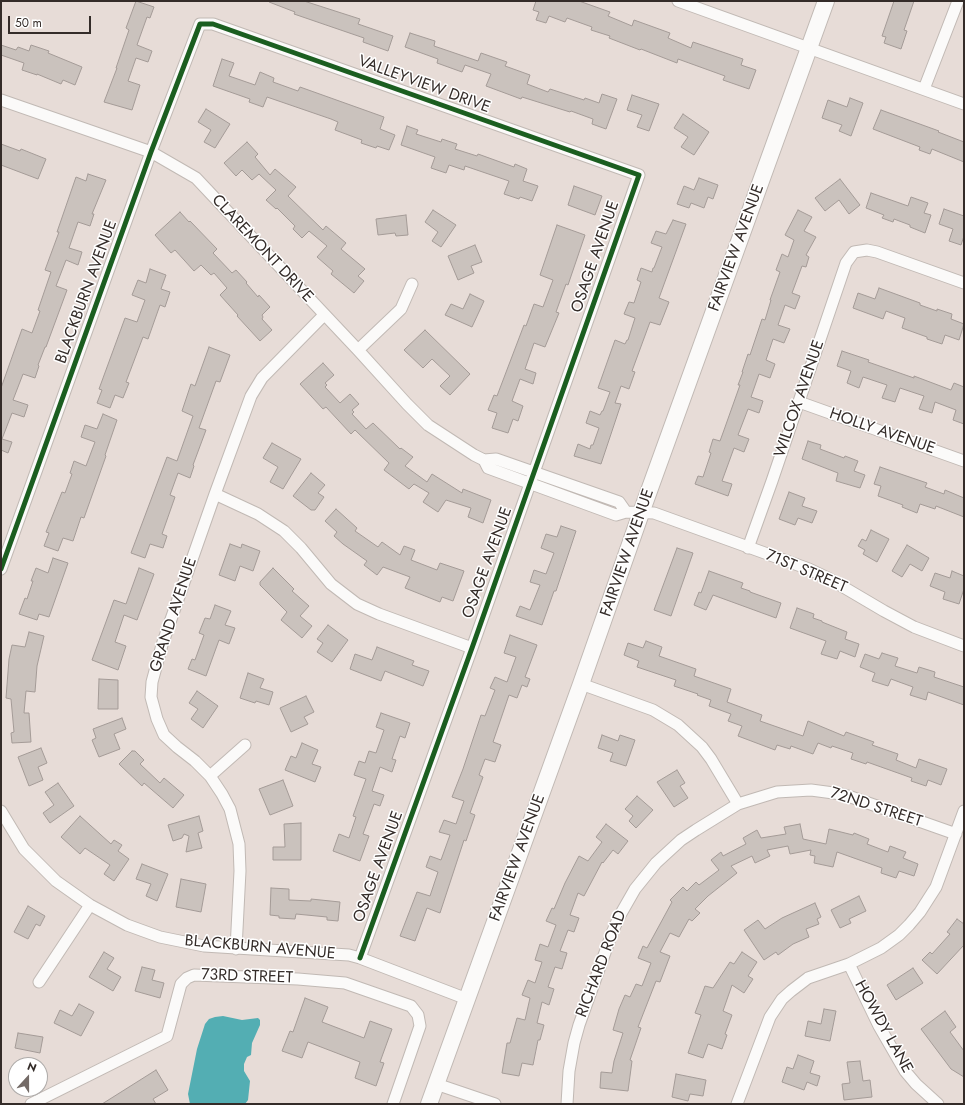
<!DOCTYPE html>
<style>
body{margin:0}
#map{position:relative;width:965px;height:1105px;overflow:hidden;background:#e7dcd7;font-family:Jost,sans-serif}
canvas{display:block}
.frame{position:absolute;inset:0;border:2px solid #342c29;pointer-events:none}
.north{position:absolute;left:8px;top:1057px;width:40px;height:40px;box-sizing:border-box;background:#fff;border:1px solid #aeaba9;border-radius:50%;rotate:21deg;font-size:11px;font-weight:700;line-height:16px;text-align:center;color:#342c29}
.north::after{content:'';display:block;margin:auto;width:14px;height:18px;background:#736a66;clip-path:polygon(50% 0,100% 100%,50% 72%,0 100%)}
.scale{position:absolute;left:8px;top:16px;width:83px;height:18px;box-sizing:border-box;border:2px solid #342c29;border-top:0;padding-left:5px;font-size:12px;line-height:14px;white-space:nowrap;color:#342c29;-webkit-text-stroke:3px #fff;paint-order:stroke}
</style>
<div id="map">
<canvas width="965" height="1105"></canvas>
<div class="frame"></div>
<div class="north">N</div>
<div class="scale">50 m</div>
</div>
<script>
const context = document.querySelector('canvas').getContext('2d');
context.lineJoin = 'round';
function paint(path, color) {
  context.fillStyle = color;
  context.fill(path, 'evenodd');
}
function poly(rows) {
  const path = new Path2D();
  for (const r of rows) {
    path.moveTo(r[0], r[1]);
    for (let i = 2; i < r.length; i += 2) path.lineTo(r[i], r[i + 1]);
  }
  return path;
}
function trace(path, color, width, dash) {
  context.strokeStyle = color;
  context.lineWidth = width;
  context.lineCap = dash ? 'butt' : 'round';
  context.setLineDash(dash || []);
  context.stroke(path);
}
function write(font, color, halo, rows, align = 'center') {
  context.font = font + ' Jost,sans-serif';
  context.lineWidth = 3;
  context.setLineDash([]);
  context.textBaseline = 'middle';
  context.strokeStyle = halo;
  context.fillStyle = color;
  for (const [text, x, y, turn = 0] of rows) {
    context.save();
    context.translate(x, y);
    context.rotate((+turn || 0) * Math.PI / 180);
    context.textAlign = isNaN(turn) ? turn : align;
    if (halo) context.strokeText(text, 0, 0);
    context.fillText(text, 0, 0);
    context.restore();
  }
}
const water = poly([
 [223,1016,242,1020,258,1018,260,1020,260,1025,252,1043,251,1055,247,1057,244,1064,244,1071,250,1081,248,1100,245,1104,190,1104,188,1094,197,1049,205,1024,209,1019,215,1017]
]);
const building = poly([
 [136,1,154,7,150,18,147,17,137,45,152,51,148,62,136,58,128,81,140,85,132,110,104,102,117,68,116,68,129,30,126,28,136,1],
 [269,1,304,1,360,19,358,24,393,36,388,51,363,42,364,38,294,14,295,12,269,2,269,1],
 [536,1,579,1,610,12,608,16,632,26,634,20,670,33,668,38,691,48,693,42,743,59,741,65,756,70,749,89,723,80,725,76,678,59,677,63,641,49,640,50,609,38,610,36,591,30,592,27,567,18,565,22,549,16,546,23,536,20,539,12,533,10,536,1],
 [894,1,914,1,904,30,907,31,901,49,884,43,886,37,882,36,894,1],
 [410,33,435,41,434,46,478,61,481,53,507,62,505,66,530,75,527,84,548,92,550,89,584,100,585,98,599,103,602,94,617,99,606,129,592,124,593,119,571,111,570,112,522,97,521,99,486,86,491,74,465,65,462,72,437,63,438,59,405,47,410,33],
 [1,45,16,50,18,47,29,51,31,45,49,51,48,53,82,67,75,85,63,80,61,84,37,74,37,75,22,70,24,63,1,55,1,45],
 [222,59,234,63,229,76,255,85,260,72,274,78,273,82,298,91,300,87,384,117,380,129,395,135,389,150,377,146,376,148,361,143,362,140,335,130,338,122,331,119,267,97,263,107,249,102,250,99,213,86,222,59],
 [632,95,659,104,649,131,637,127,642,115,627,110,632,95],
 [850,98,863,103,851,136,839,131,842,125,822,118,828,100,847,107,850,98],
 [206,109,230,124,215,148,204,142,211,130,198,122,206,109],
 [881,110,939,131,938,132,964,142,964,162,932,149,930,154,919,150,920,147,873,129,881,110],
 [683,114,709,132,694,155,681,147,688,137,674,128,683,114],
 [407,126,418,130,416,134,441,142,442,139,457,144,455,149,477,156,478,154,514,167,515,164,527,169,523,181,538,186,532,201,520,197,519,199,504,194,509,181,465,166,464,170,449,165,446,173,431,168,435,157,401,145,407,126],
 [247,142,258,154,255,157,270,175,275,169,296,187,288,196,323,230,326,226,346,243,341,249,365,269,358,276,364,281,354,293,331,274,333,271,317,257,327,246,309,231,302,238,293,229,295,226,277,208,276,209,266,200,276,190,259,174,252,180,242,170,236,176,224,163,247,142],
 [1,144,20,151,21,149,46,159,38,179,1,165,1,144],
 [88,174,106,180,92,214,94,214,90,226,78,222,69,248,82,252,78,265,66,260,56,286,67,290,46,347,45,347,38,365,39,366,35,378,23,374,13,400,28,405,24,417,12,413,2,439,12,442,8,453,1,450,1,388,22,329,32,333,40,311,38,310,51,272,45,270,59,232,57,232,76,177,86,181,88,174],
 [699,178,718,185,713,199,708,197,704,208,691,203,689,208,677,204,684,186,694,190,699,178],
 [840,179,860,205,849,214,839,200,825,211,815,198,840,179],
 [574,186,602,196,595,215,568,205,574,186],
 [871,193,908,206,911,197,928,203,924,213,931,215,925,233,910,227,910,225,894,219,893,222,882,218,884,215,866,208,871,193],
 [944,209,964,216,964,236,961,245,949,241,953,229,939,224,944,209],
 [433,210,456,225,441,247,432,241,438,232,425,222,433,210],
 [798,210,812,217,804,231,816,237,806,255,809,257,806,267,802,266,792,293,800,296,795,309,785,305,778,325,790,329,784,343,773,339,766,360,775,364,770,378,759,374,751,397,763,401,759,413,748,409,738,435,749,439,744,452,734,448,722,481,732,484,728,496,695,484,698,476,703,477,711,453,709,452,713,439,720,441,724,430,740,385,738,385,743,372,742,372,748,354,750,355,762,319,765,320,771,300,770,300,780,272,776,270,782,254,788,257,794,240,785,235,798,210],
 [180,212,189,222,190,221,217,249,213,253,232,273,236,270,247,282,246,283,258,297,259,295,270,307,262,315,263,317,262,319,272,330,260,341,237,316,238,315,220,295,227,288,214,273,211,275,201,265,194,271,175,250,171,253,155,235,180,212],
 [406,215,408,235,396,236,395,233,378,235,376,219,406,215],
 [673,220,686,224,659,298,669,302,660,325,650,322,632,371,635,372,629,389,621,386,615,403,621,404,601,464,574,456,578,444,590,449,591,445,593,445,599,428,586,423,590,411,600,415,602,411,603,411,610,392,598,388,615,340,625,344,627,340,628,340,635,318,624,314,629,302,634,303,641,282,637,280,641,268,652,272,653,268,654,268,662,247,651,243,656,231,666,234,673,220],
 [557,225,585,235,568,285,566,284,556,312,559,313,545,347,534,343,525,369,536,373,533,384,520,379,512,401,523,406,518,421,513,419,508,433,492,428,497,413,488,410,494,395,497,396,524,325,526,326,534,304,543,307,553,280,540,275,557,225],
 [475,245,482,262,471,266,474,273,458,280,448,256,475,245],
 [150,269,166,275,161,289,170,292,165,307,160,305,148,339,143,337,126,382,129,383,123,398,115,395,110,408,97,403,102,390,99,389,125,318,137,322,145,300,132,295,138,280,146,283,150,269],
 [879,288,920,303,920,305,937,311,937,309,952,314,951,319,964,324,959,340,945,335,942,344,927,339,927,337,902,328,905,318,886,311,883,319,853,308,858,293,875,299,879,288],
 [470,294,484,301,472,327,445,315,451,304,463,309,470,294],
 [425,330,470,374,450,395,440,386,450,376,432,359,423,368,404,350,425,330],
 [209,347,230,355,220,382,216,381,199,428,206,430,193,465,194,466,190,478,178,473,170,495,175,497,162,534,167,536,163,548,150,544,145,558,131,553,167,457,177,461,193,416,182,411,191,384,195,386,209,347],
 [842,351,869,360,868,362,914,378,914,376,951,390,954,383,964,387,964,424,953,420,956,410,935,402,932,413,919,409,924,396,900,388,895,402,882,398,887,385,863,377,859,388,847,383,851,371,837,366,842,351],
 [323,363,334,375,325,383,327,385,325,387,340,403,350,394,359,404,352,410,354,412,352,414,366,429,373,423,400,449,401,448,413,457,405,466,427,482,432,474,462,493,463,489,491,500,483,523,468,517,471,508,446,500,438,512,423,502,429,493,414,484,409,489,384,470,389,463,355,430,351,434,326,407,323,409,300,384,323,363],
 [103,414,117,420,105,455,106,456,84,518,81,517,73,541,63,538,58,551,44,546,49,533,46,532,62,492,65,493,72,474,70,473,74,461,86,466,95,442,81,437,85,425,97,429,103,414],
 [808,441,821,445,820,449,844,458,845,456,858,461,854,471,865,475,860,488,836,481,838,473,802,459,808,441],
 [272,443,301,459,283,489,270,482,278,467,263,458,272,443],
 [880,467,927,483,925,487,944,494,945,490,964,498,964,517,936,506,935,509,920,504,917,513,902,507,903,505,878,496,881,486,874,484,880,467],
 [311,473,325,485,318,493,324,497,315,510,311,510,293,496,311,473],
 [789,492,805,498,802,506,817,511,812,523,798,518,795,525,779,519,789,492],
 [336,509,357,528,355,531,378,547,382,542,400,555,404,546,415,550,411,560,437,570,440,563,464,571,453,601,442,597,440,602,405,588,410,577,383,567,377,575,364,565,367,561,343,544,334,536,337,532,325,521,336,509],
 [561,526,576,531,556,591,554,591,542,625,516,616,520,606,530,610,540,585,530,582,534,570,546,574,554,553,541,548,546,534,557,537,561,526],
 [871,530,889,539,877,562,863,554,865,550,858,546,862,539,866,541,871,530],
 [230,544,241,548,242,544,260,551,253,571,240,566,235,581,219,575,230,544],
 [907,545,929,558,922,571,910,564,902,577,892,571,907,545],
 [677,548,693,553,671,616,654,610,677,548],
 [53,558,68,563,49,617,39,614,37,620,19,614,25,598,27,599,33,581,31,581,36,568,48,573,53,558],
 [139,568,154,574,137,620,124,615,115,642,126,646,118,670,92,660,114,600,126,604,139,568],
 [273,568,294,589,292,591,309,606,300,616,312,626,302,638,281,620,287,612,260,585,260,582,273,568],
 [709,571,743,583,741,588,750,591,750,592,781,603,776,618,713,595,706,610,694,605,699,592,701,593,709,571],
 [952,571,964,576,964,589,959,604,943,599,945,592,930,586,935,573,950,578,952,571],
 [215,605,231,611,225,625,235,628,229,644,219,640,206,676,188,669,192,659,195,660,204,635,199,633,205,618,210,619,215,605],
 [797,608,814,614,813,618,822,621,822,622,847,632,845,639,859,644,855,657,840,651,837,659,821,654,826,641,790,628,797,608],
 [328,625,348,640,332,662,317,652,323,643,317,639,328,625],
 [29,632,44,636,37,666,35,692,26,691,24,713,29,713,31,742,12,743,11,733,14,732,11,699,6,698,9,659,12,645,25,647,29,632],
 [510,635,537,645,525,677,530,679,527,687,522,685,517,698,509,695,493,742,501,745,495,762,485,759,479,775,483,777,470,813,475,815,466,841,464,840,440,913,427,908,415,941,400,936,417,892,430,896,438,872,426,867,430,856,441,860,450,835,439,832,444,820,456,824,464,801,452,797,463,769,481,715,485,716,495,690,490,688,495,677,507,682,516,657,504,653,510,635],
 [646,641,662,647,659,656,696,669,694,676,731,689,727,702,762,715,760,721,803,736,808,721,844,736,846,732,874,742,872,745,898,754,896,760,916,768,919,759,947,769,941,785,928,780,926,786,911,781,912,778,867,762,866,764,851,759,853,753,832,746,831,748,818,743,813,754,791,746,790,749,777,745,775,750,738,736,742,726,728,721,731,714,709,706,711,700,697,695,698,694,674,686,676,680,637,667,639,661,624,655,628,643,643,648,646,641],
 [377,647,414,661,412,665,429,671,423,686,385,671,381,681,350,669,355,654,372,660,377,647],
 [882,653,898,658,895,666,917,673,919,667,935,672,934,677,964,687,964,705,928,692,926,700,910,695,913,687,891,679,888,686,872,681,875,673,860,667,865,654,879,659,882,653],
 [248,673,264,679,260,688,273,692,269,705,256,701,255,703,240,698,248,673],
 [99,679,118,680,118,709,98,709,99,679],
 [197,691,218,706,203,728,191,719,198,709,189,703,197,691],
 [306,696,314,712,304,717,308,724,291,732,280,708,306,696],
 [381,713,410,723,405,738,400,736,392,759,396,760,392,772,380,767,372,791,384,795,380,806,374,804,363,834,369,836,360,861,333,851,339,834,349,838,356,817,353,816,366,779,354,775,359,761,365,763,369,751,376,753,384,730,376,727,381,713],
 [122,718,126,729,114,734,120,749,99,757,92,740,96,738,93,729,122,718],
 [602,735,618,741,620,735,635,740,626,766,610,761,613,753,598,748,602,735],
 [302,743,318,750,312,764,321,767,315,782,285,770,291,756,296,758,302,743],
 [41,748,47,763,38,767,43,780,29,786,18,757,41,748],
 [132,751,135,751,144,760,140,764,160,783,164,778,184,795,173,808,144,783,142,786,119,764,132,751],
 [677,770,685,783,680,786,688,798,674,807,657,782,677,770],
 [283,780,293,806,270,815,259,789,283,780],
 [58,783,74,806,50,823,43,813,54,805,45,792,58,783],
 [637,796,653,810,636,828,629,821,633,816,625,809,637,796],
 [80,816,111,844,114,840,122,845,118,851,129,859,114,881,104,874,110,865,85,848,80,854,61,837,80,816],
 [199,816,203,831,198,833,202,848,186,852,189,836,184,834,182,838,173,841,168,825,199,816],
 [301,823,301,860,273,860,273,847,285,847,284,824,301,823],
 [606,824,628,841,618,854,613,850,603,863,602,862,584,896,578,893,570,915,579,918,574,932,568,930,560,951,567,953,562,969,555,967,548,987,554,989,549,1005,542,1002,537,1023,544,1025,540,1040,538,1040,533,1065,522,1063,519,1076,502,1073,507,1043,510,1043,517,1018,525,1020,530,998,522,995,528,980,535,983,542,962,535,960,540,944,548,947,556,925,546,921,552,908,554,909,565,883,579,856,588,861,602,842,596,837,606,824],
 [800,824,803,839,826,844,829,829,853,835,854,833,869,839,867,844,888,852,890,846,906,852,903,858,918,864,914,876,899,871,896,878,881,873,882,868,837,852,833,867,814,863,815,856,810,855,811,850,790,854,788,846,767,850,770,856,755,863,752,856,731,866,737,873,708,896,695,909,700,913,692,921,689,919,679,937,670,933,660,952,670,956,660,982,656,981,638,1027,641,1028,630,1060,632,1061,628,1091,600,1088,601,1072,612,1073,614,1061,623,1033,613,1030,619,1009,625,995,630,997,636,984,642,986,651,963,638,958,643,946,647,948,672,902,670,900,683,887,687,891,696,882,699,885,719,870,711,860,721,852,723,856,746,844,743,838,757,830,761,838,786,834,784,827,800,824],
 [142,864,168,874,157,901,146,896,151,884,136,879,142,864],
 [181,879,206,884,201,912,176,907,181,879],
 [271,888,289,889,289,900,311,901,311,899,340,902,338,921,327,920,327,917,296,914,295,919,279,918,279,916,270,915,271,888],
 [859,896,866,911,849,919,851,923,840,928,831,910,859,896],
 [815,903,821,917,817,919,819,924,806,929,809,937,793,944,778,955,776,952,764,960,744,930,758,920,765,929,782,918,815,903],
 [28,906,45,916,40,926,36,924,28,939,14,932,28,906],
 [957,919,964,924,964,945,937,974,922,960,930,952,932,954,950,934,947,932,957,919],
 [104,952,114,958,107,969,121,977,113,991,89,977,104,952],
 [742,952,757,962,748,976,753,979,744,993,732,985,723,1011,732,1015,725,1034,727,1035,722,1049,708,1044,703,1058,688,1053,701,1015,695,1013,705,986,713,988,730,962,734,964,742,952],
 [142,967,155,970,152,980,164,983,160,998,135,991,142,967],
 [913,968,923,983,896,1000,887,985,913,968],
 [305,998,328,1007,322,1022,364,1038,370,1021,392,1029,380,1062,384,1063,376,1086,355,1078,360,1062,308,1042,302,1058,282,1051,290,1031,293,1032,305,998],
 [79,1004,94,1012,81,1036,54,1023,60,1010,72,1016,79,1004],
 [824,1009,836,1011,830,1041,805,1036,808,1021,821,1024,824,1009],
 [945,1011,956,1027,950,1032,964,1051,964,1077,951,1069,921,1029,945,1011],
 [18,1033,43,1037,40,1053,15,1048,18,1033],
 [798,1055,814,1061,810,1073,820,1076,817,1086,807,1082,804,1090,782,1082,787,1067,793,1069,798,1055],
 [860,1061,863,1081,870,1080,872,1097,844,1100,842,1084,850,1083,847,1062,860,1061],
 [156,1070,168,1090,153,1099,156,1104,102,1104,156,1070],
 [676,1074,706,1080,703,1096,690,1094,688,1101,672,1097,676,1074]
]);
const street = poly([
 [678,1,964,104],
 [924,89,958,1],
 [1,100,151,152,196,178,358,350,407,404,428,425,474,455,484,460,496,459,619,502,626,512],
 [358,350,401,309,412,284],
 [799,402,964,461],
 [484,460,488,468,616,515,626,512,654,513,809,569,828,578,884,611,914,627,964,646],
 [215,494,258,514,284,531,301,548,331,584,357,604,379,614,472,648],
 [748,548,772,481,846,263,854,252,867,250,877,252,964,283],
 [1,569,151,152,200,24,213,24,639,175,472,648,360,958],
 [581,684,653,710,678,725,702,747,711,759,738,804],
 [210,776,245,745],
 [1,811,24,849,56,881,90,905,127,925,160,937,204,946,349,955,360,958,467,999],
 [236,949,240,871,239,844,230,809,222,794,210,776,195,761,177,747,164,735,157,719,151,697,152,682,162,645,215,494,251,396,262,378,324,315],
 [849,964,879,1026,905,1071,916,1084,938,1104],
 [39,982,90,905],
 [436,1084,495,1104],
 [31,1104,167,1036,181,984,187,978,194,975,298,979,345,983,411,1006,418,1015,420,1026,393,1104],
 [567,1104,569,1071,574,1043,579,1025,612,933,619,917,635,889,656,863,681,840,696,830,738,804,777,792,811,790,841,794,851,797,956,834],
 [737,1104,770,1017,782,999,791,991,808,978,849,964,881,948,899,935,909,925,920,912,936,887,964,811]
]);
const secondary = poly([
 [429,1104,581,684,641,513,826,1]
]);
const cycleway = poly([
 [1,569,151,152,200,24,213,24,639,175,472,648,360,958]
]);
const streetNames = [
 ["VALLEYVIEW DRIVE",424,85,20],
 ["FAIRVIEW AVENUE",737,248,-70],
 ["CLAREMONT DRIVE",262,249,47],
 ["OSAGE AVENUE",596,257,-71],
 ["BLACKBURN AVENUE",87,292,-70],
 ["WILCOX AVENUE",800,399,-71],
 ["HOLLY AVENUE",882,432,19],
 ["FAIRVIEW AVENUE",628,553,-71],
 ["OSAGE AVENUE",488,563,-70],
 ["71ST STREET",806,572,23],
 ["GRAND AVENUE",174,615,-72],
 ["72ND STREET",876,808,18],
 ["FAIRVIEW AVENUE",518,858,-70],
 ["OSAGE AVENUE",379,867,-70],
 ["BLACKBURN AVENUE",260,948,5],
 ["RICHARD ROAD",602,964,-69],
 ["73RD STREET",247,977,2],
 ["HOWDY LANE",883,1027,61]
];
paint(water, '#53aeb3');
paint(building, '#cac2bd');
trace(building, '#a49b97', 1);
trace(street, '#c1b9b4', 13);
trace(secondary, '#c1b9b4', 18);
trace(street, '#fbfaf9', 11);
trace(secondary, '#fbfaf9', 16);
trace(cycleway, '#1b5e20', 5);
write('16px', '#342c29', '#fff', streetNames);
</script>
